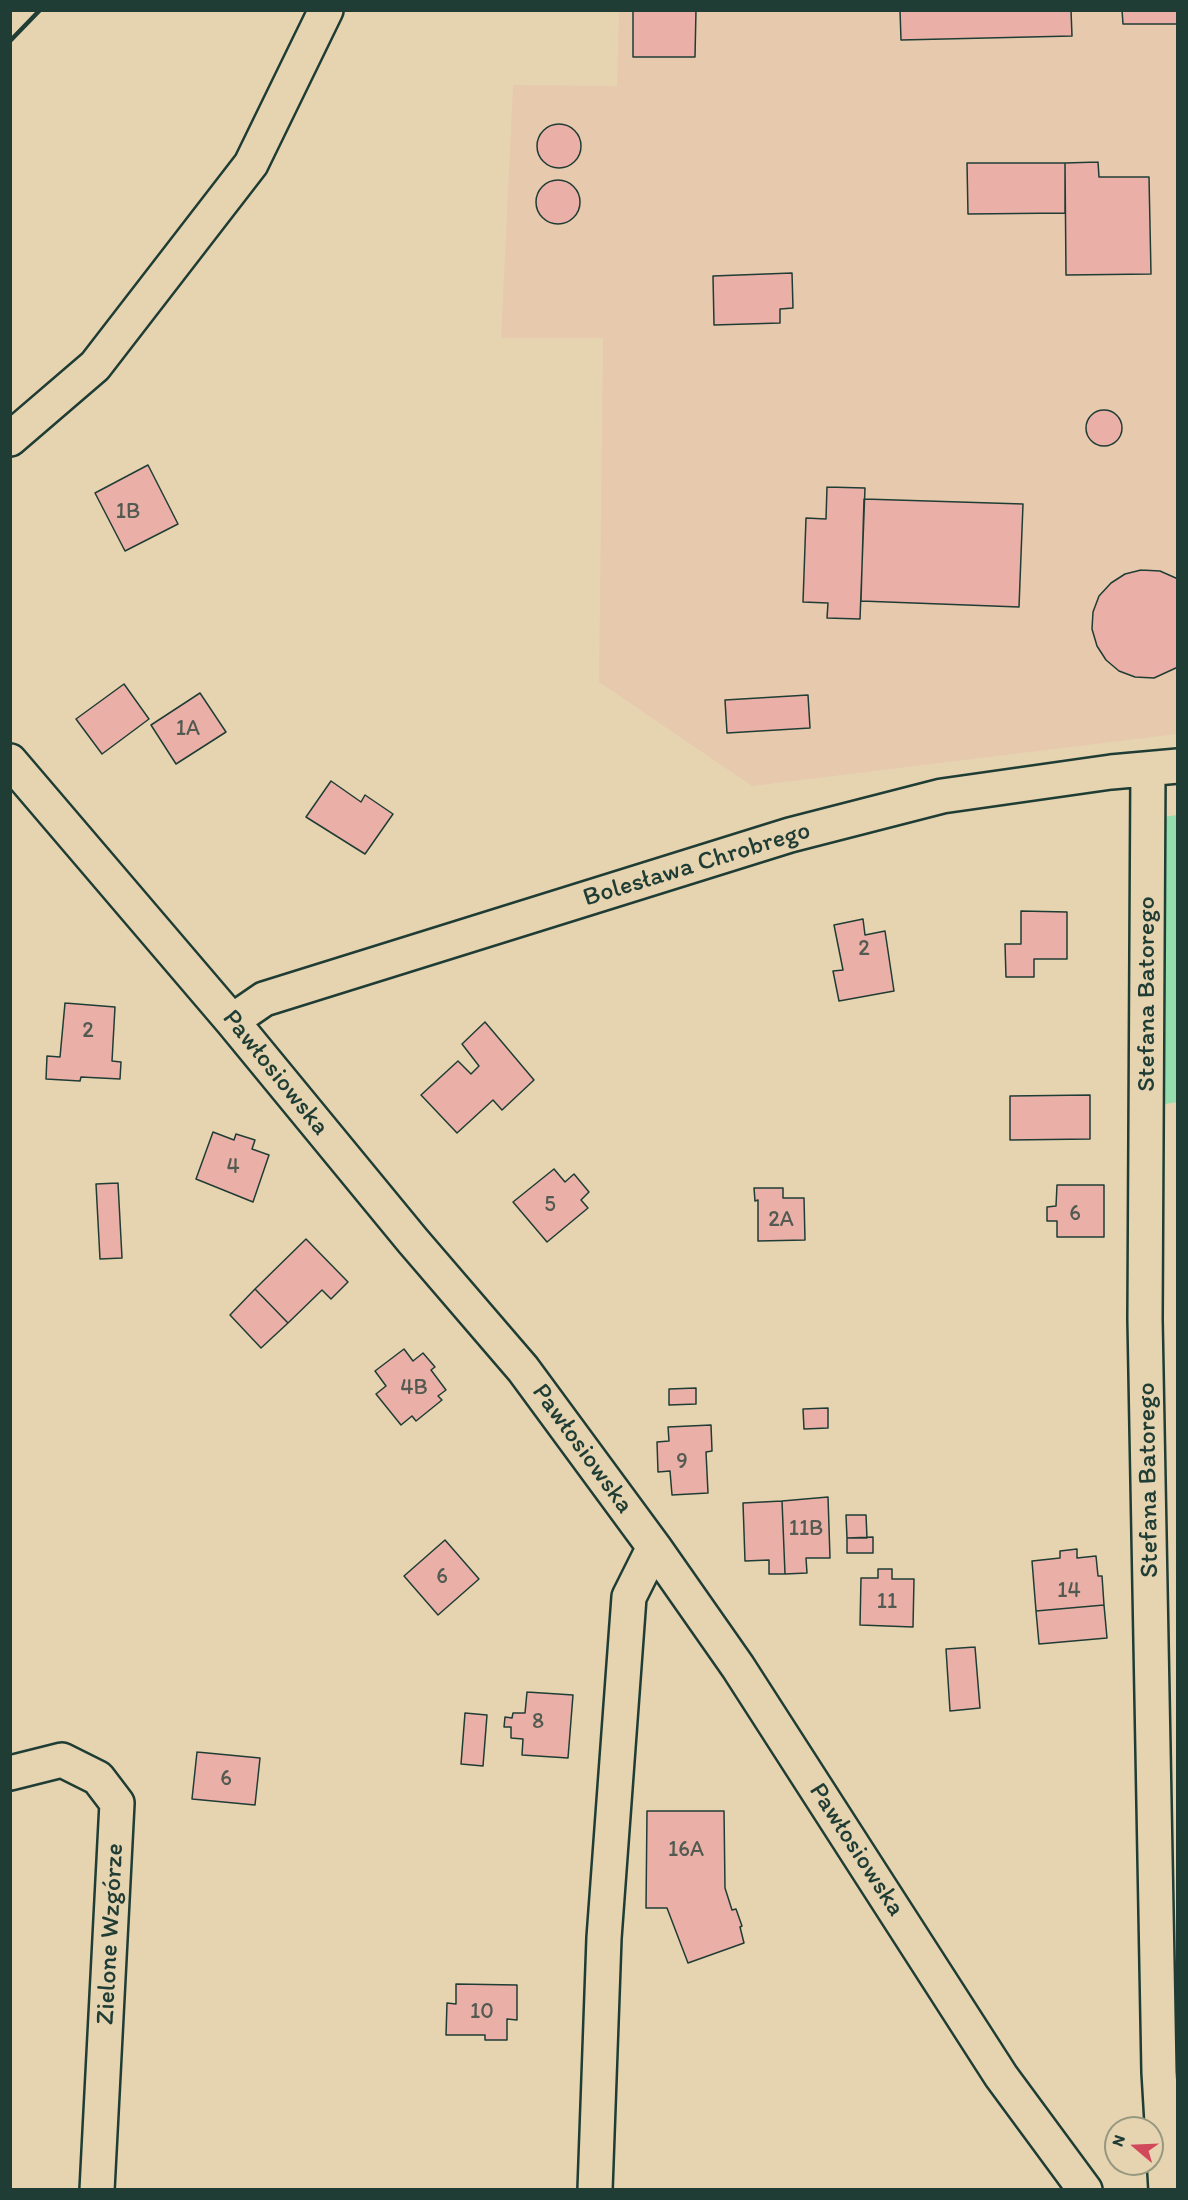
<!DOCTYPE html>
<meta charset="utf-8">
<style>
body{margin:0}
#map{position:relative;width:1188px;height:2200px;overflow:hidden;background:#e6d4b1;font-family:Itim,sans-serif}
canvas{display:block}
.frame{position:absolute;inset:0;border:12px solid #1f3d34;pointer-events:none}
.north{position:absolute;left:1104px;top:2116px;width:60px;height:60px;box-sizing:border-box;background:#e6d4b1;border:2px solid #96987f;border-radius:50%;rotate:289deg;font-size:16px;font-weight:700;line-height:24px;text-align:center;color:#1f3d34}
.north::after{content:'';display:block;margin:auto;width:21px;height:27px;background:#d1495b;clip-path:polygon(50% 0,100% 100%,50% 72%,0 100%)}
</style>
<div id="map">
<canvas width="1188" height="2200"></canvas>
<div class="frame"></div>
<div class="north">N</div>
</div>
<script>
const context = document.querySelector('canvas').getContext('2d');
context.lineJoin = 'round';
function paint(path, color) {
  context.fillStyle = color;
  context.fill(path, 'evenodd');
}
function poly(rows) {
  const path = new Path2D();
  for (const r of rows) {
    if (r.length === 3) {
      path.moveTo(r[0] + r[2], r[1]);
      path.arc(r[0], r[1], r[2], 0, 2 * Math.PI);
      continue;
    }
    path.moveTo(r[0], r[1]);
    for (let i = 2; i < r.length; i += 2) path.lineTo(r[i], r[i + 1]);
  }
  return path;
}
function trace(path, color, width, dash) {
  context.strokeStyle = color;
  context.lineWidth = width;
  context.lineCap = dash ? 'butt' : 'round';
  context.setLineDash(dash || []);
  context.stroke(path);
}
function write(font, color, halo, rows, align = 'center') {
  context.font = font + ' Itim,sans-serif';
  context.lineWidth = 4.5;
  context.setLineDash([]);
  context.textBaseline = 'middle';
  context.strokeStyle = halo;
  context.fillStyle = color;
  for (const [text, x, y, turn = 0] of rows) {
    context.save();
    context.translate(x, y);
    context.rotate((+turn || 0) * Math.PI / 180);
    context.textAlign = isNaN(turn) ? turn : align;
    if (halo) context.strokeText(text, 0, 0);
    context.fillText(text, 0, 0);
    context.restore();
  }
}
const built = poly([
 [619,11,1177,11,1177,734,752,786,599,682,603,338,501,338,513,85,617,86]
]);
const green = poly([
 [1177,815,1178,1102,1165,1104,1163,817]
]);
const building = poly([
 [633,10,696,10,695,57,633,57,633,10],
 [900,10,1071,10,1072,36,901,40,900,10],
 [1122,10,1178,10,1178,24,1123,24,1122,10],
 [559,146,22],
 [1098,162,1099,177,1149,177,1151,274,1066,275,1065,163,1098,162],
 [967,163,1065,163,1065,213,968,214,967,163],
 [558,202,22],
 [792,273,793,308,780,309,780,323,714,325,713,276,792,273],
 [1104,428,18],
 [148,465,178,524,125,551,95,493,148,465],
 [827,487,865,488,860,619,827,618,828,603,803,602,806,518,826,519,827,487],
 [864,499,1023,504,1019,607,861,601,864,499],
 [1141,570,1160,571,1178,579,1178,667,1154,678,1135,677,1119,671,1106,660,1097,646,1092,629,1093,612,1099,596,1111,583,1125,574,1141,570],
 [124,684,149,719,102,754,76,719,124,684],
 [200,693,226,732,176,764,151,725,200,693],
 [808,695,810,728,727,733,725,700,808,695],
 [331,781,361,802,365,795,393,814,365,854,306,817,331,781],
 [1021,911,1067,912,1067,959,1034,959,1034,977,1006,977,1005,944,1021,944,1021,911],
 [863,919,865,935,885,931,894,991,839,1001,833,971,843,970,834,925,863,919],
 [65,1003,115,1007,112,1061,121,1062,120,1079,81,1077,80,1081,46,1079,47,1056,60,1057,65,1003],
 [485,1022,534,1080,502,1110,493,1100,457,1133,421,1095,458,1061,471,1074,479,1066,462,1044,485,1022],
 [1090,1095,1090,1139,1010,1140,1010,1096,1090,1095],
 [213,1132,234,1140,236,1134,255,1140,252,1149,269,1155,253,1202,196,1179,213,1132],
 [554,1169,565,1182,574,1174,589,1192,581,1200,588,1208,547,1242,513,1202,554,1169],
 [118,1183,122,1258,100,1259,96,1184,118,1183],
 [1057,1185,1104,1185,1104,1237,1057,1237,1057,1221,1047,1221,1047,1207,1056,1206,1057,1185],
 [754,1188,783,1188,783,1198,804,1198,805,1240,758,1241,758,1200,755,1201,754,1188],
 [306,1239,348,1282,331,1299,322,1290,288,1323,255,1289,306,1239],
 [255,1289,288,1323,261,1348,230,1315,255,1289],
 [404,1349,413,1361,423,1353,435,1367,431,1370,446,1390,438,1396,442,1400,416,1421,412,1416,401,1425,376,1394,386,1386,375,1371,404,1349],
 [696,1388,696,1404,669,1405,669,1389,696,1388],
 [828,1408,828,1428,804,1429,803,1409,828,1408],
 [711,1425,712,1451,706,1452,708,1493,672,1495,670,1471,658,1472,657,1442,669,1441,668,1427,711,1425],
 [828,1497,830,1558,806,1558,807,1573,785,1574,782,1501,828,1497],
 [782,1501,785,1574,769,1574,769,1560,745,1561,743,1503,782,1501],
 [846,1515,866,1515,867,1538,847,1538,846,1515],
 [873,1537,873,1553,847,1553,847,1538,873,1537],
 [445,1540,479,1579,438,1615,404,1576,445,1540],
 [1077,1549,1077,1558,1096,1556,1098,1576,1102,1576,1104,1605,1036,1611,1032,1561,1060,1558,1060,1551,1077,1549],
 [878,1569,892,1569,892,1579,914,1579,913,1627,860,1625,861,1578,878,1578,878,1569],
 [1104,1605,1107,1638,1039,1644,1036,1611,1104,1605],
 [975,1647,980,1708,950,1711,946,1649,975,1647],
 [527,1692,573,1695,568,1758,522,1755,523,1739,511,1738,511,1727,504,1727,505,1717,512,1718,513,1713,525,1713,527,1692],
 [465,1713,487,1715,483,1766,461,1764,465,1713],
 [197,1752,260,1758,255,1805,192,1799,197,1752],
 [647,1811,724,1811,725,1888,732,1910,736,1909,742,1926,740,1927,744,1943,688,1963,667,1908,646,1908,647,1811],
 [456,1984,517,1985,517,2020,507,2019,507,2040,485,2040,485,2035,446,2035,447,2003,456,2004,456,1984]
]);
const minor = poly([
 [10,439,95,366,251,164,326,10],
 [10,761,232,1021,413,1241,523,1369,654,1547,738,1667,1001,2076,1085,2190],
 [1148,769,1145,1319,1159,2072,1166,2190],
 [232,1021,264,999,790,835,942,796,1111,772,1178,766],
 [10,1773,62,1760,98,1778,117,1803,97,2190],
 [595,2190,604,1938,629,1597,654,1547]
]);
const rail = poly([
 [10,41,40,10]
]);
const numberNames = [
 ["1B",128,512],
 ["1A",188,729],
 ["2",864,949],
 ["2",88,1031],
 ["4",233,1167],
 ["5",550,1205],
 ["6",1075,1214],
 ["2A",781,1220],
 ["4B",414,1388],
 ["9",682,1462],
 ["11B",806,1529],
 ["6",442,1577],
 ["14",1069,1591],
 ["11",887,1602],
 ["8",538,1722],
 ["6",226,1779],
 ["16A",686,1850],
 ["10",482,2012]
];
const streetNames = [
 ["Bolesława Chrobrego",697,865,-17],
 ["Stefana Batorego",1147,994,-90],
 ["Pawłosiowska",275,1073,51],
 ["Pawłosiowska",582,1449,54],
 ["Stefana Batorego",1149,1480,-91],
 ["Pawłosiowska",856,1850,57],
 ["Zielone Wzgórze",111,1934,-87]
];
paint(built, '#e7c9ae');
paint(green, '#95ddac');
paint(building, '#eab0a7');
trace(building, '#1f3d34', 1.5);
trace(minor, '#1f3d34', 38);
trace(minor, '#e6d4b1', 33);
trace(rail, '#1f3d34', 4.5);
write('22px', '#525a51', null, numberNames);
write('26px', '#1f3d34', '#e6d4b1', streetNames);
</script>
